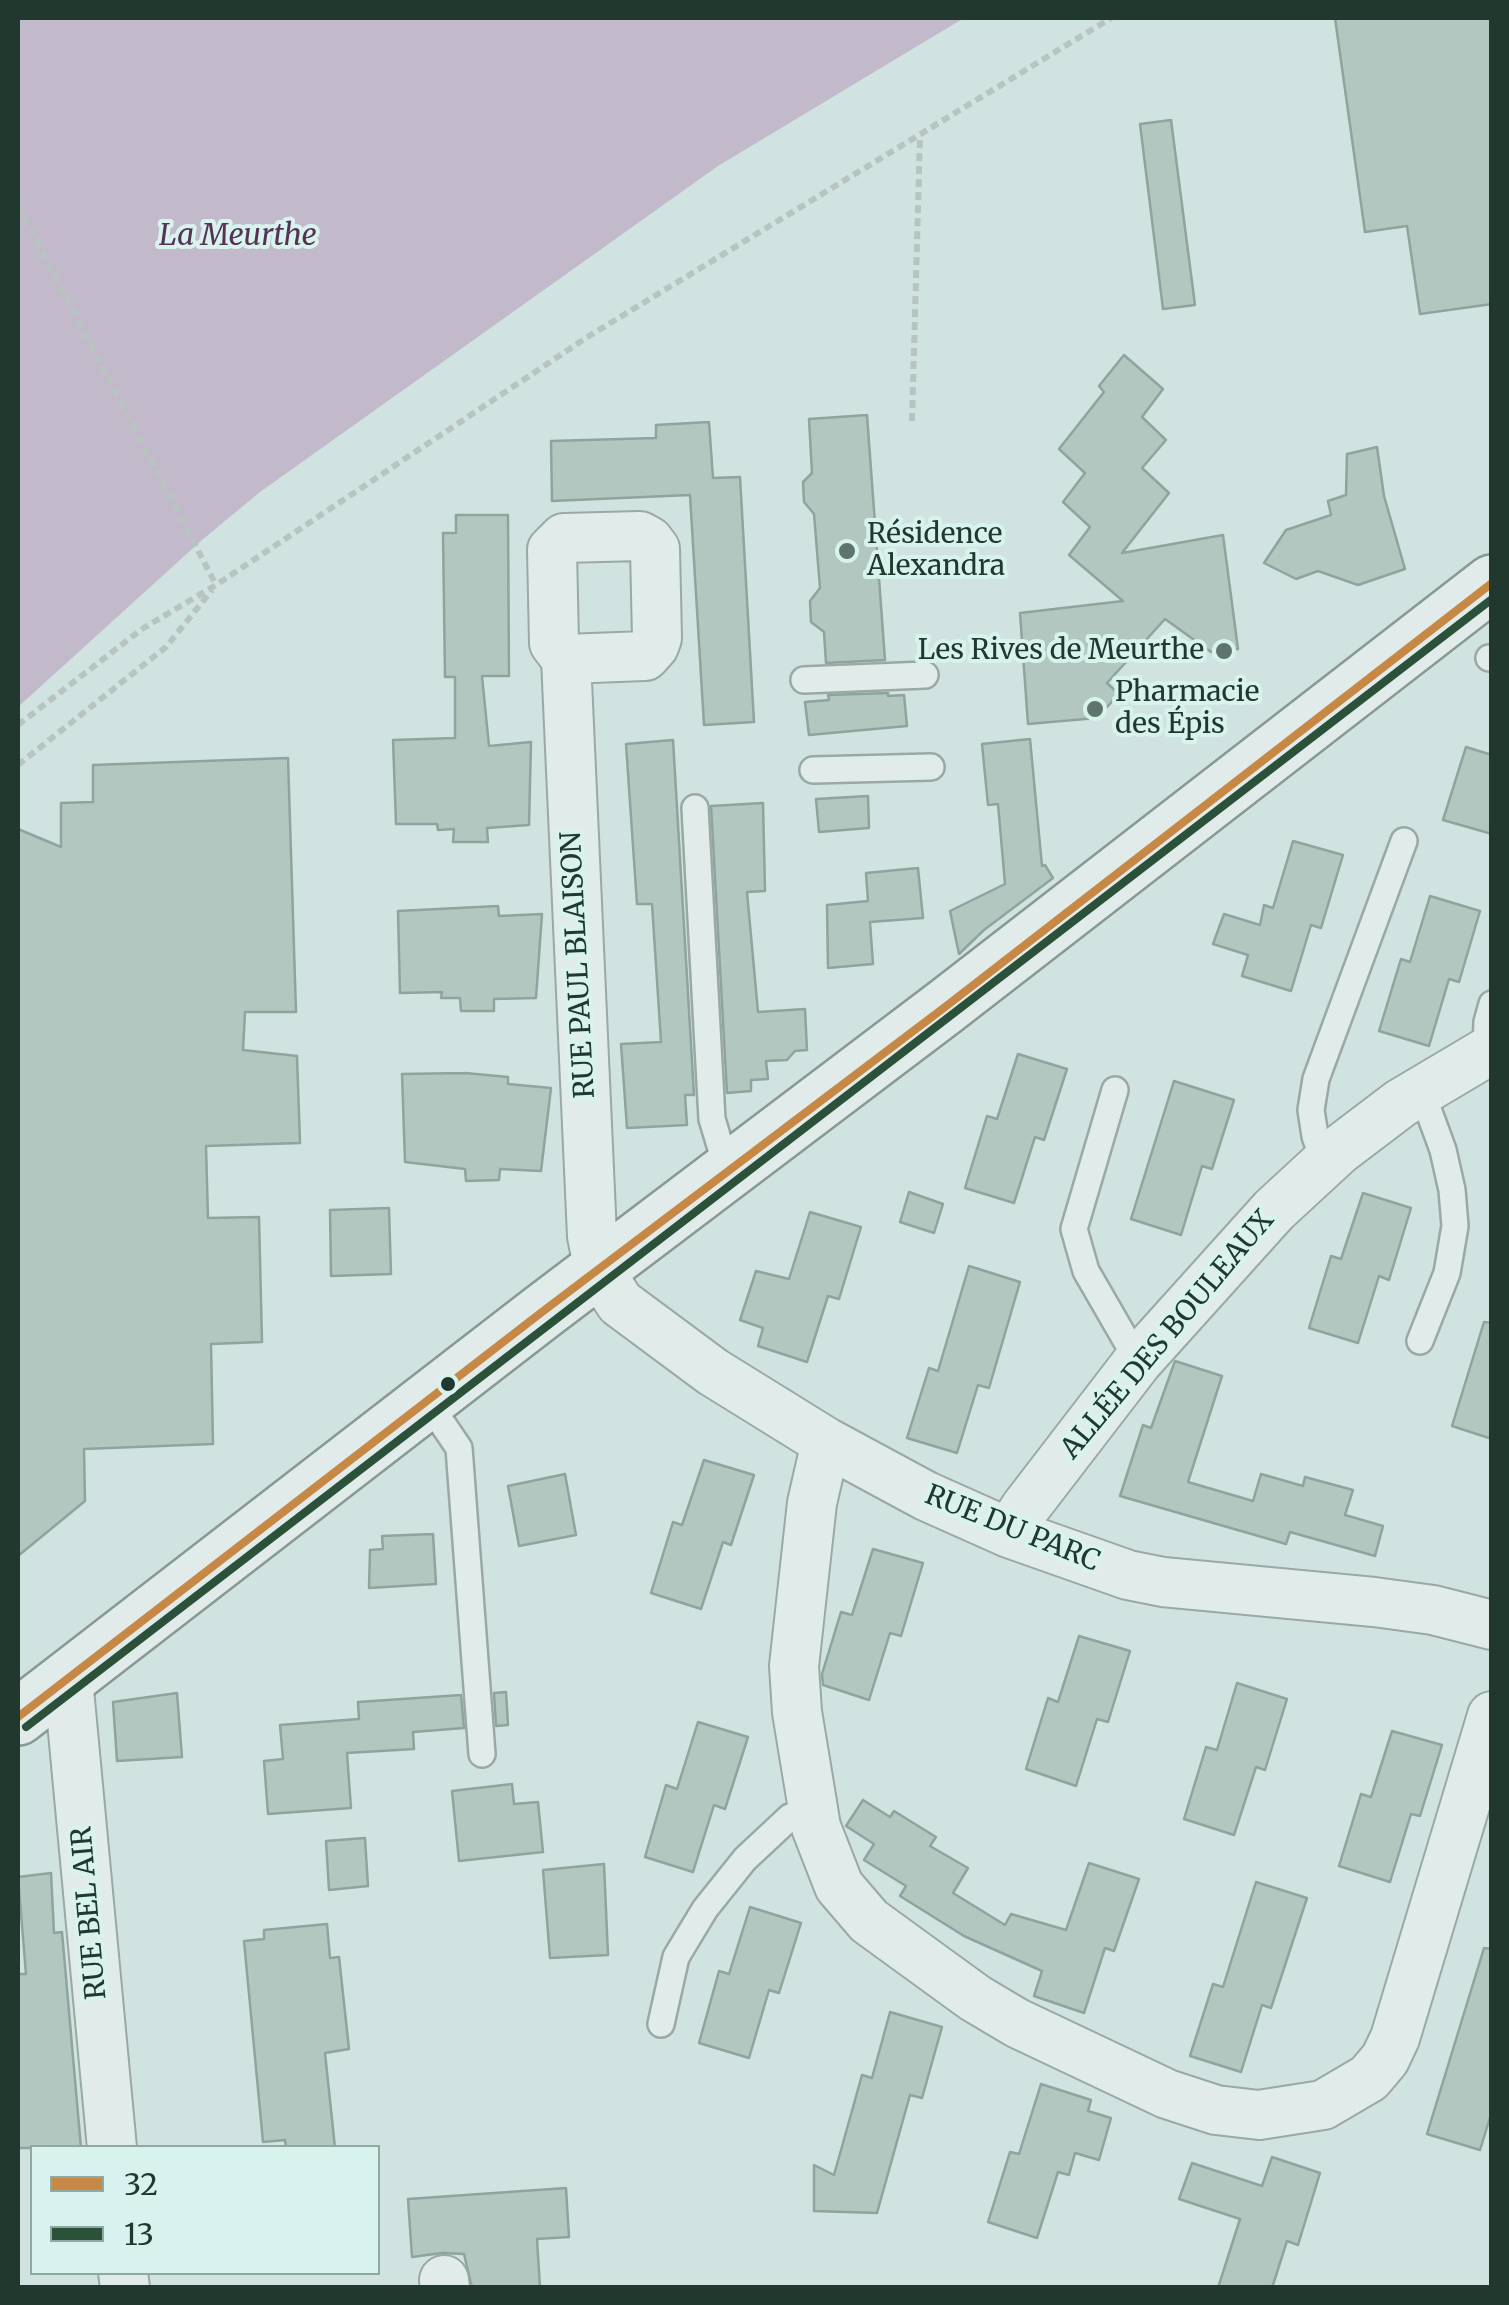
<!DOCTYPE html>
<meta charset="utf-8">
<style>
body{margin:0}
#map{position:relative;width:1509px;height:2305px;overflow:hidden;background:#d0e3e0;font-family:Merriweather,serif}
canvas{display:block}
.frame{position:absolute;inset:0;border:20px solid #21382f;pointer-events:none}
.legend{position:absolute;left:30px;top:2145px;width:350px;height:130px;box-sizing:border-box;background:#d8f3ee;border:2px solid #8fa8a2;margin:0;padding:12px 18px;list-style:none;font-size:30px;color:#21382f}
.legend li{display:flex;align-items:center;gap:20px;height:50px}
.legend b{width:50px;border:2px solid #8fa8a2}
</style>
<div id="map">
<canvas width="1509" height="2305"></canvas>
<div class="frame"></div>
<ul class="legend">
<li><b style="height:12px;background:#c88845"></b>32</li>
<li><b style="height:12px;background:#2b513a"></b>13</li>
</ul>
</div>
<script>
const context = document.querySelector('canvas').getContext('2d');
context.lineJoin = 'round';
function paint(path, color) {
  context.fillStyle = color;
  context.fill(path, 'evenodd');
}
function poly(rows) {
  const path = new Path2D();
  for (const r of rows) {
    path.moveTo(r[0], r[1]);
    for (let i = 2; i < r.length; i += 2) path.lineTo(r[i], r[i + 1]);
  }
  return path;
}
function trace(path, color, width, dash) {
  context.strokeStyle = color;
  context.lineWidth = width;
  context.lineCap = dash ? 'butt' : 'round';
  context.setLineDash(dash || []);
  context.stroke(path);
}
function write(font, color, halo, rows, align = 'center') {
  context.font = font + ' Merriweather,serif';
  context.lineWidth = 8;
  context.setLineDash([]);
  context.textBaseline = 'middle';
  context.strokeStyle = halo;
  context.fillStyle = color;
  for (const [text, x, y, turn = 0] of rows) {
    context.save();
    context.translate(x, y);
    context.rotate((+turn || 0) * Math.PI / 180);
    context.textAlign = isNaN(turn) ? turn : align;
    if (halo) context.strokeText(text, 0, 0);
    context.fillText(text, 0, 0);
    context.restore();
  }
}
const water = poly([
 [18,18,964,18,718,166,260,492,202,540,18,707]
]);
const building = poly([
 [1335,18,1492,18,1492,304,1420,314,1407,226,1365,232,1335,18],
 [1171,120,1195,305,1163,309,1140,124,1171,120],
 [1124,355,1163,389,1142,417,1166,440,1142,468,1169,493,1122,553,1223,535,1238,649,1211,652,1165,619,1107,683,1119,694,1097,718,1028,724,1020,613,1123,601,1069,555,1090,527,1063,502,1085,473,1059,449,1104,392,1099,386,1124,355],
 [867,415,885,660,826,663,824,632,811,622,810,601,820,588,814,514,804,502,803,482,812,473,809,419,867,415],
 [709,422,713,478,740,477,754,722,704,725,690,495,552,501,551,441,656,438,656,425,709,422],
 [1377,447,1384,496,1405,569,1358,585,1318,571,1296,579,1264,563,1286,530,1331,515,1328,501,1346,495,1347,454,1377,447],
 [456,515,508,515,509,676,482,676,489,746,531,742,529,825,487,828,488,842,453,842,454,829,438,830,437,824,396,824,393,740,455,738,455,677,445,677,443,533,456,533,456,515],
 [888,693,888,696,904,695,907,726,809,735,805,702,829,700,828,695,888,693],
 [1030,739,1042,866,1045,865,1053,878,984,930,959,954,950,911,1005,884,998,804,988,805,982,744,1030,739],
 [673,740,694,1095,685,1095,687,1125,627,1128,621,1044,661,1042,652,904,637,904,626,744,673,740],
 [1466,747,1492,755,1492,834,1443,820,1466,747],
 [288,758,296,1012,245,1012,243,1050,297,1056,300,1143,206,1146,208,1218,259,1217,262,1342,211,1344,213,1444,84,1449,85,1501,18,1556,18,829,61,847,61,803,93,802,93,765,288,758],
 [868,796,869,828,819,832,816,799,868,796],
 [763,803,765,891,747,892,758,1012,805,1009,807,1050,795,1051,787,1060,766,1061,768,1079,751,1080,751,1091,727,1093,711,806,763,803],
 [1293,841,1343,855,1321,928,1311,925,1291,991,1242,976,1248,955,1213,944,1224,914,1260,925,1264,905,1273,908,1293,841],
 [918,868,923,918,870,922,873,964,828,968,827,905,868,901,866,873,918,868],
 [1430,896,1480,911,1459,982,1449,979,1429,1046,1379,1031,1401,959,1410,962,1430,896],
 [498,906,499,916,542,914,536,998,494,999,494,1011,461,1011,460,998,441,998,442,992,400,993,398,911,498,906],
 [1018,1054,1067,1069,1044,1140,1035,1137,1014,1203,965,1188,987,1116,997,1119,1018,1054],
 [465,1073,508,1077,508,1084,551,1088,541,1171,500,1169,499,1180,466,1181,465,1169,405,1162,402,1074,465,1073],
 [1174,1081,1234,1100,1212,1169,1202,1166,1181,1235,1131,1219,1174,1081],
 [909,1192,943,1204,934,1233,900,1222,909,1192],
 [1363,1193,1411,1208,1389,1280,1379,1276,1358,1343,1309,1328,1331,1256,1341,1259,1363,1193],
 [389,1208,391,1274,331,1276,330,1210,389,1208],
 [810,1212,861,1227,839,1299,828,1296,807,1362,758,1346,763,1328,740,1320,756,1271,789,1279,810,1212],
 [969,1266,1020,1282,989,1388,978,1385,957,1453,907,1438,929,1368,938,1371,969,1266],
 [1484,1322,1492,1323,1492,1439,1452,1426,1484,1322],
 [1175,1361,1222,1376,1188,1482,1253,1501,1261,1474,1303,1486,1305,1477,1353,1490,1345,1515,1383,1526,1375,1556,1290,1532,1286,1544,1120,1496,1143,1425,1151,1428,1175,1361],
 [704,1460,754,1475,731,1545,723,1542,701,1609,651,1593,673,1522,682,1525,704,1460],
 [565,1474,576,1535,519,1546,508,1486,565,1474],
 [433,1534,436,1584,369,1588,370,1550,383,1549,382,1536,433,1534],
 [873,1549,923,1563,901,1636,890,1633,869,1700,823,1685,822,1674,841,1612,852,1615,873,1549],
 [1079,1636,1130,1651,1108,1722,1097,1719,1076,1786,1026,1769,1048,1698,1058,1702,1079,1636],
 [1237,1683,1287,1699,1265,1770,1256,1767,1234,1835,1184,1819,1206,1747,1217,1750,1237,1683],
 [506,1692,508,1725,496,1726,494,1693,506,1692],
 [177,1693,182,1757,117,1761,113,1702,177,1693],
 [461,1695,464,1728,413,1732,414,1749,347,1753,351,1808,268,1814,264,1761,283,1759,280,1725,359,1719,358,1702,461,1695],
 [698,1722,748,1737,725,1809,714,1805,693,1872,645,1857,666,1785,677,1789,698,1722],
 [1392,1731,1442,1745,1420,1816,1411,1814,1390,1882,1339,1866,1361,1794,1371,1797,1392,1731],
 [512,1784,514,1804,538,1802,543,1852,459,1861,452,1791,512,1784],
 [863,1800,890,1817,894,1811,936,1837,930,1846,968,1868,953,1893,1005,1925,1011,1914,1066,1930,1089,1863,1139,1879,1114,1951,1105,1948,1084,2013,1034,1996,1042,1971,964,1936,900,1896,906,1886,864,1860,874,1844,846,1826,863,1800],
 [365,1838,368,1886,329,1890,326,1841,365,1838],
 [604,1864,608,1955,550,1958,543,1870,604,1864],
 [51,1873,54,1933,62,1932,81,2148,18,2148,18,1974,26,1974,18,1877,51,1873],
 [1256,1882,1307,1898,1271,2008,1262,2005,1241,2072,1190,2056,1213,1984,1223,1987,1256,1882],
 [750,1907,801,1923,779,1993,769,1990,749,2058,699,2043,719,1971,729,1974,750,1907],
 [327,1924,330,1958,339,1957,349,2049,325,2053,335,2148,286,2148,285,2140,263,2142,244,1941,264,1939,264,1930,327,1924],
 [1484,1948,1492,1949,1492,2111,1480,2150,1427,2134,1484,1948],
 [890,2012,942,2027,922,2098,910,2095,877,2213,814,2211,814,2165,834,2175,862,2075,872,2078,890,2012],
 [1041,2084,1091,2100,1088,2111,1111,2118,1099,2160,1075,2153,1069,2175,1058,2172,1037,2238,988,2222,1010,2152,1019,2154,1041,2084],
 [1272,2157,1320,2173,1298,2245,1287,2241,1272,2288,1218,2288,1240,2219,1179,2199,1192,2163,1262,2186,1272,2157],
 [566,2188,569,2237,537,2239,540,2288,472,2288,464,2254,442,2253,412,2257,408,2199,566,2188]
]);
const path = poly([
 [18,205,216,585],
 [912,421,920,136],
 [18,725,142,629,216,585,589,336,1111,18],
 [18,765,166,647,212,590]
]);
const lane = poly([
 [1489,658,1492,658],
 [804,680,925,675],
 [813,770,931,767],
 [695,808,712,1119,728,1172],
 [1486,1051,1487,1022,1492,1004],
 [1115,1090,1074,1229,1086,1271,1138,1361],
 [1324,1163,1315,1136,1311,1110,1316,1079,1404,841],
 [1420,1341,1447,1273,1455,1226,1452,1190,1443,1150,1421,1090],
 [427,1401,459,1448,482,1754],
 [661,2024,676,1957,705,1909,745,1859,790,1817,812,1808]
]);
const street = poly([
 [566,659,645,656,654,646,657,638,655,549,649,541,640,536,564,538,552,550,554,643,566,659,592,1236,599,1271,620,1303,713,1372,826,1442,926,1496,1009,1533,1128,1575,1163,1582,1374,1602,1433,1610,1492,1625],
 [826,1442,812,1503,794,1666,797,1712,816,1827,839,1886,869,1921,975,1998,1017,2023,1167,2094,1216,2110,1259,2115,1323,2105,1369,2078,1385,2059,1395,2038,1492,1716],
 [1009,1533,1025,1508,1138,1361,1274,1210,1339,1150,1401,1103,1492,1049],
 [68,1679,112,2148],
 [123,2272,125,2288],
 [444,2280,445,2288]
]);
const secondary = poly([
 [18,1717,542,1312,945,1007,1492,583]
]);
const bus1 = poly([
 [18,1717,542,1312,945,1007,1492,583]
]);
const bus2 = poly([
 [26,1727,1492,599]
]);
const markers = [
 [847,551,10,"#5e746d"],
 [1224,651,10,"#5e746d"],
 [1095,709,10,"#5e746d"],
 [448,1384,9,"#21382f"]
];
const poiNames = [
 ["Résidence",867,535],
 ["Alexandra",867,567],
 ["Les Rives de Meurthe",1204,651,"right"],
 ["Pharmacie",1115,693],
 ["des Épis",1115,725]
];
const streetNames = [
 ["RUE PAUL BLAISON",579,965,-93],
 ["ALLÉE DES BOULEAUX",1168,1335,-50],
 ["RUE DU PARC",1012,1529,22],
 ["RUE BEL AIR",90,1913,-95]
];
const waterNames = [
 ["La Meurthe",238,237]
];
paint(water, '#c2baca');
paint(building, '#b1c7c0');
trace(building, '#8fa49c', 2.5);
trace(lane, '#99a9a5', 30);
trace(street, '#99a9a5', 52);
trace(secondary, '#889994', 60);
trace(path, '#b8c4c1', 6, [8, 5]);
trace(lane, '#e1ecea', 25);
trace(street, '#e1ecea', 48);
trace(secondary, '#e1ecea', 55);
trace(bus1, '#c88845', 8);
trace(bus2, '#2b513a', 8);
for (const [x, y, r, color] of markers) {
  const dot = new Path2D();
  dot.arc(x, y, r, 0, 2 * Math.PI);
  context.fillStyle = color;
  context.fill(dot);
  trace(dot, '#d8f3ee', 4);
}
write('28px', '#21382f', '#d8f3ee', poiNames, 'left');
write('28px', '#21382f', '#d8f3ee', streetNames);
write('italic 30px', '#563255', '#d8f3ee', waterNames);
</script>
